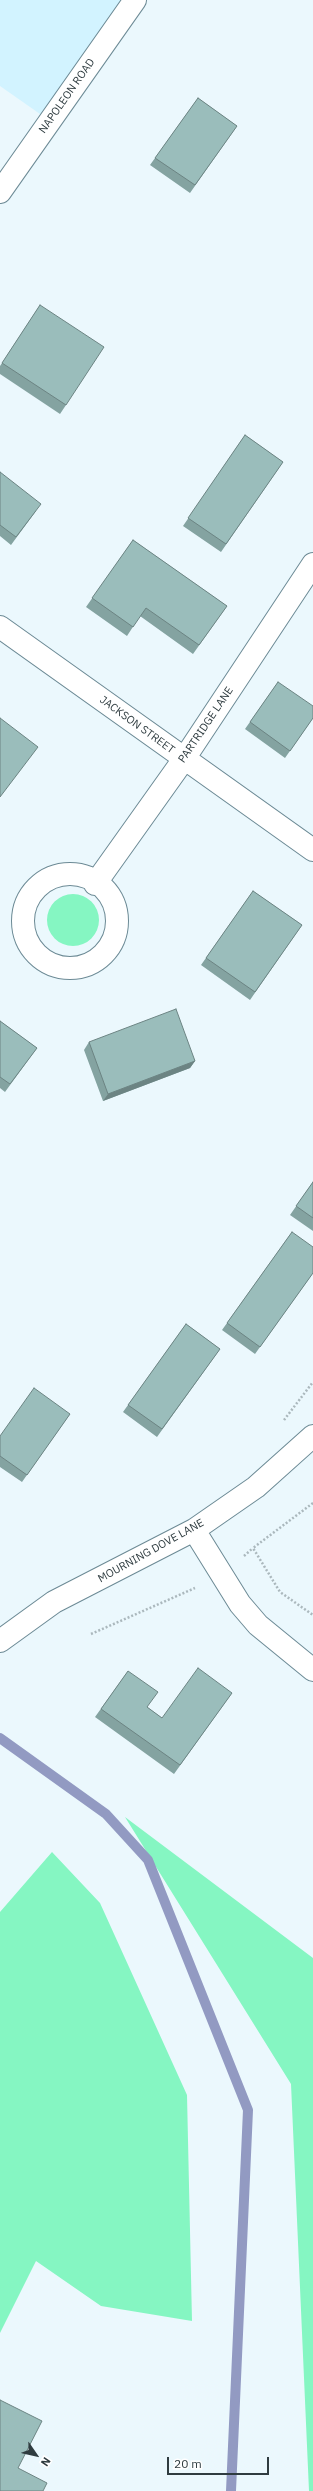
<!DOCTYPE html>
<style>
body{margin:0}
#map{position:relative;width:313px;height:2491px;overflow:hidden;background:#ebf8fd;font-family:"IBM Plex Sans",sans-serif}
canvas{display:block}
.north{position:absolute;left:16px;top:2435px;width:40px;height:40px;-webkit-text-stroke:3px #fff;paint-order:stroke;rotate:124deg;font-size:11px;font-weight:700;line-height:16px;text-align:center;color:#2f3c40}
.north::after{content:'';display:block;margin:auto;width:14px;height:18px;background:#2f3c40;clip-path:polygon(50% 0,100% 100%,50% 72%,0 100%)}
.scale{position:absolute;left:167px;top:2457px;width:102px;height:18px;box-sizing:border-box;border:2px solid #2f3c40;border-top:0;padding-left:5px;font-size:12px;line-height:14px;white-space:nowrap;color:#2f3c40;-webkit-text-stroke:3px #fff;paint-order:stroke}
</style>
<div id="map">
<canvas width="313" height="2491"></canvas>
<div class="north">N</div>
<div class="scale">20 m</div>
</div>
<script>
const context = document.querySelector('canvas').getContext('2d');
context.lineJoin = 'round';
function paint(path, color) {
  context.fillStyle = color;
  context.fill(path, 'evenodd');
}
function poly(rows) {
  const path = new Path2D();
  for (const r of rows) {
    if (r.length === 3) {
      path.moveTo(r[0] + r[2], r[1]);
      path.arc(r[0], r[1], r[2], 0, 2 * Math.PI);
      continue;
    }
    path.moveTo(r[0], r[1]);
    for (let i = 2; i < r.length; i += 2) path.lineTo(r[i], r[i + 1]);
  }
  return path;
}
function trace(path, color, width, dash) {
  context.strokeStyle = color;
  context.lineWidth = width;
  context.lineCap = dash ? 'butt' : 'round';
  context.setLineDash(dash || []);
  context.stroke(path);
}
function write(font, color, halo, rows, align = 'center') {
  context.font = font + ' "IBM Plex Sans",sans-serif';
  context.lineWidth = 3;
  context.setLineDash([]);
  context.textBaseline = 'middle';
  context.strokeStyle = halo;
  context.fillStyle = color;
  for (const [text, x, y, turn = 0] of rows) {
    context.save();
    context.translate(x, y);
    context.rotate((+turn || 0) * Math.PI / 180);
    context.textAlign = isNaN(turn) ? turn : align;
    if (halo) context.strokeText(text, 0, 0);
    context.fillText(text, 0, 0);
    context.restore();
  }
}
const built = poly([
 [0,0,135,0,50,121,0,86]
]);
const green = poly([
 [73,920,26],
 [125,1817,313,1958,313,2491,309,2491,291,2084],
 [52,1852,100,1903,187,2095,192,2321,101,2306,36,2261,0,2333,0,1912]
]);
const stream = poly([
 [0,1738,106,1814,148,1860,248,2110,231,2491]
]);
const path = poly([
 [284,1420,313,1382],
 [313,1503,253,1548,280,1592,313,1615],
 [244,1556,253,1548],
 [91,1634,195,1588]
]);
const minor = poly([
 [0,627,313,850],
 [70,921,47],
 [95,884,184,759,313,564],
 [194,1530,240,1604,258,1625,313,1670],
 [0,1641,54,1602,194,1530,256,1487,313,1436]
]);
const secondary = poly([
 [0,192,135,0]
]);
const wall = poly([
 [198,98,237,126,190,193,150,165],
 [40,305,66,405,60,414,0,374,0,366],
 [245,435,283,462,221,552,183,526],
 [0,472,36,511,11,545,0,536],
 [133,540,227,606,193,654,140,616,127,636,86,607],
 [278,682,313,718,285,758,245,729],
 [253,891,302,925,250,1000,201,965],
 [0,1021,37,1048,5,1092,0,1088],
 [89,1042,195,1061,190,1068,103,1101,84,1050],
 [313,1182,313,1231,290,1215],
 [292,1232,313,1273,255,1354,222,1330],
 [186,1324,220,1349,157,1437,123,1412],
 [70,1414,22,1482,0,1467,0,1436],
 [128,1671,147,1707,162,1718,232,1693,174,1774,95,1717]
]);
const shadedWall = poly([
 [195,1061,190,1068,103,1101,108,1094]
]);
const building = poly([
 [198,98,237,126,195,185,155,158,198,98],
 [40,305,104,347,66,405,2,363,40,305],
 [245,435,283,462,226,544,188,518,245,435],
 [0,472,41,504,16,537,0,525,0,472],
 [133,540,227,606,199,645,146,608,133,627,92,598,133,540],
 [278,682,313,706,313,718,290,751,250,722,278,682],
 [0,718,38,747,0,797,0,718],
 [253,891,302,925,255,992,206,958,253,891],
 [176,1009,195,1061,108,1094,89,1042,176,1009],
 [0,1021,37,1048,10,1084,0,1077,0,1021],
 [313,1182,313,1218,296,1206,313,1182],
 [292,1232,313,1247,313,1273,260,1347,227,1323,292,1232],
 [186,1324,220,1349,162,1429,128,1405,186,1324],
 [34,1388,70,1414,27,1475,0,1456,0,1436,34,1388],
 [198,1668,232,1693,180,1765,101,1709,128,1671,158,1692,147,1707,162,1718,198,1668],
 [0,2400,42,2421,18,2468,47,2483,43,2491,0,2491,0,2400]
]);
const streetNames = [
 ["NAPOLEON ROAD",67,96,-55],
 ["JACKSON STREET",137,725,36],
 ["PARTRIDGE LANE",206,725,-56],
 ["MOURNING DOVE LANE",151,1551,-29]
];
paint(built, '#d2f3ff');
paint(green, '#85f6c2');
trace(stream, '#929ac2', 10);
trace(minor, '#6c8a95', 24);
trace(secondary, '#6c8a95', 24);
trace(path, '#abb8bd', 2.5, [2, 2]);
trace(minor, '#fff', 22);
trace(secondary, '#fff', 22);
paint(wall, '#84a3a1');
paint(shadedWall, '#6c8483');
paint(building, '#9abdbb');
trace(building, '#6c8483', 1);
write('11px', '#2f3c40', '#fff', streetNames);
</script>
